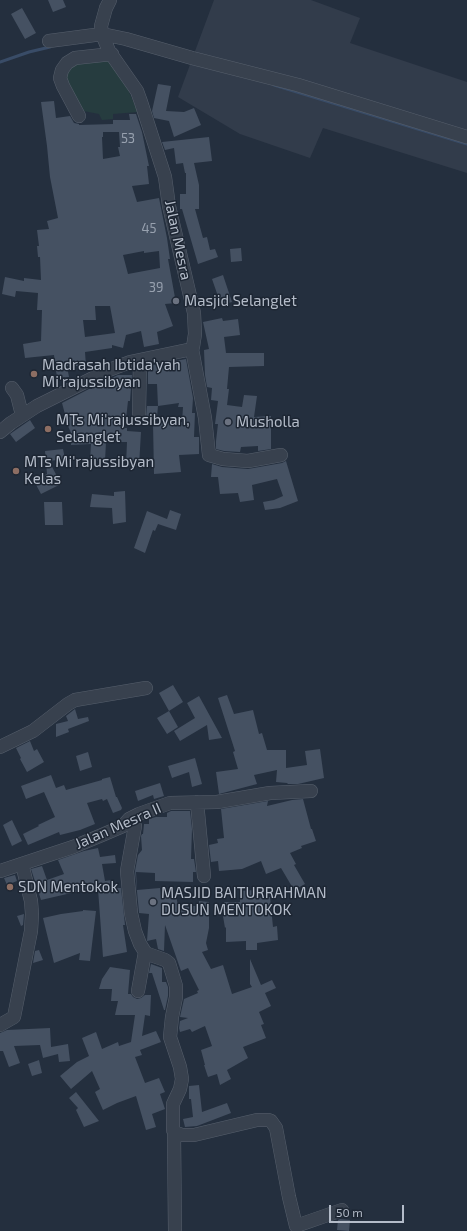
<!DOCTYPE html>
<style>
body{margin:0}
#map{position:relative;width:467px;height:1231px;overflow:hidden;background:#242f3e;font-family:"Exo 2",sans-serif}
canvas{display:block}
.scale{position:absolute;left:329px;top:1205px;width:75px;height:18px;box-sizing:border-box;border:2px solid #b4bcc9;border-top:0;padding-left:5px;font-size:12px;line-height:14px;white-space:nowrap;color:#b4bcc9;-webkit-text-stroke:3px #1d2633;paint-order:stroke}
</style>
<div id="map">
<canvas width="467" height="1231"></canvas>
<div class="scale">50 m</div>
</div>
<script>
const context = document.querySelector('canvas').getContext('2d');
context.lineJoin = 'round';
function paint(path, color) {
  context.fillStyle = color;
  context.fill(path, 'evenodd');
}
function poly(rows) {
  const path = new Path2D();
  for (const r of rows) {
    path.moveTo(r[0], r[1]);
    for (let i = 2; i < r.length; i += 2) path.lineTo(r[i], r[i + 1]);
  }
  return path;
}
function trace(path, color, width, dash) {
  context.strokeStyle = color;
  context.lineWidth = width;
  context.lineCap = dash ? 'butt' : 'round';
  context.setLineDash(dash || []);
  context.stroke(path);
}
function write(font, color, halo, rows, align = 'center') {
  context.font = font + ' "Exo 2",sans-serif';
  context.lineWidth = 3;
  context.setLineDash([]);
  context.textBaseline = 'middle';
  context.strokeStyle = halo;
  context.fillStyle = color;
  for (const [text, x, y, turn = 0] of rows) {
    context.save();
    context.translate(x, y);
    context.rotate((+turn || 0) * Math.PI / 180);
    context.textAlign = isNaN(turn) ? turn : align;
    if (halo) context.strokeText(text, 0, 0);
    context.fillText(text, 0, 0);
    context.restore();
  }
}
const airport = poly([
 [214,0,311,0,360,18,350,43,467,82,467,173,323,128,310,158,240,134,178,97]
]);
const green = poly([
 [108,59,125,83,138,112,113,114,113,119,102,120,99,114,78,110,67,87,67,62]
]);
const stream = poly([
 [0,62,29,52,50,47],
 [274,85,467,144]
]);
const building = poly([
 [48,0,63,0,66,7,53,12],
 [22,8,36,33,25,39,11,14],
 [158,84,171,86,166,111,184,112,194,108,201,125,174,137,169,121,154,118,152,111],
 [54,101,56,118,70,116,74,123,79,124,79,125,113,124,113,120,130,120,129,114,136,114,142,132,149,166,147,166,149,184,132,186,137,202,159,198,167,238,170,259,168,259,176,303,165,304,173,326,157,332,159,344,144,347,141,331,126,335,123,348,112,345,112,348,85,352,86,366,67,366,69,377,57,378,54,355,25,358,23,344,41,341,42,310,37,310,38,293,16,291,15,297,2,294,5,277,24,281,24,278,41,280,40,257,38,257,37,246,39,246,37,230,49,229,47,221,58,218,50,177,47,146,41,102],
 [103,132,119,132,120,147,118,147,120,156,103,159,102,137,103,137],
 [144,251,144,253,159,251,160,268,128,274,123,255],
 [95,306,110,306,115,333,85,337,83,320,96,320],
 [209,137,212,161,194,163,199,185,199,209,195,209,203,238,207,237,210,250,215,249,218,257,198,264,182,209,180,209,180,194,186,194,186,173,185,173,183,163,176,164,174,148,165,150,162,142],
 [241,248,242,261,231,262,230,249],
 [223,275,232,302,221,305,212,279],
 [222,318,223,321,238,319,240,335,224,337,226,353,264,353,264,366,229,367,227,389,229,389,227,405,242,407,244,395,257,396,254,417,271,416,271,449,258,451,258,446,241,447,240,452,224,451,216,449,216,441,218,424,215,424,218,401,211,400,212,388,207,387,205,375,204,350,209,349,203,322],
 [186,359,193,398,192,413,195,413,194,437,199,437,199,454,179,455,181,472,154,474,153,423,182,422,183,407,178,407,179,403,158,406,157,384,148,384,148,366],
 [118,375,132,375,130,401,128,401,125,428,127,428,127,431,141,432,139,466,126,465,127,442,106,442,105,461,90,460,91,444,71,445,71,433,65,419,66,418,62,403,89,389,92,389,92,387,94,386,100,386,99,384],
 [147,406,158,406,157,417,146,417],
 [30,420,35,428,16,442,10,434],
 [63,449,65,459,49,461,61,484,41,494,34,481,47,474,45,451],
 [286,461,298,501,280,508,265,510,263,502,274,500,283,496,277,479,252,485,254,500,240,502,238,493,220,494,218,477,211,477,212,464,222,467,248,469,282,463],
 [125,491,126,522,113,524,112,508,90,507,92,494,114,496,114,492],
 [44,502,62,502,63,525,45,525],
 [170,510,181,514,176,530,158,524,155,531,153,530,145,553,134,548,147,511,167,519],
 [173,685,183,702,169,711,159,693],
 [227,695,234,714,253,710,259,734,262,733,267,750,286,750,286,768,307,765,305,751,320,749,324,778,298,784,288,784,287,783,276,782,277,770,254,775,257,784,219,794,216,772,238,769,233,752,235,751,218,698],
 [199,696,222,738,209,740,207,725,180,741,174,731,195,718,187,703],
 [75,709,78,719,88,717,89,721,68,729,69,732,56,737,56,724,68,721,66,716],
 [169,711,178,727,167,734,157,718],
 [30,741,34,751,37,749,44,762,27,772,20,759,21,758,16,748],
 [88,752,92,767,80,771,76,756],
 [195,758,202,784,192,787,189,772,172,778,168,766],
 [51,775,56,788,64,785,66,790,102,780,102,779,110,777,116,797,117,797,122,808,121,810,113,813,107,799,103,801,102,799,87,803,95,824,80,830,60,835,59,832,28,845,23,834,39,826,38,825,55,817,44,792,26,799,21,786],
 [160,783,164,796,154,799,153,795,138,801,135,791],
 [303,799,311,829,312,829,316,841,301,846,302,848,290,853,296,864,294,865,305,884,294,890,281,868,266,874,261,861,242,869,219,871,218,861,211,862,209,845,218,843,217,839,224,838,221,809,268,801,267,806,292,800],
 [171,811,190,811,192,829,191,859,194,859,196,872,193,872,193,882,155,881,155,873,136,872,137,890,160,888,161,897,176,895,178,906,199,906,199,901,209,902,209,928,206,943,208,950,202,952,211,969,223,965,232,994,252,987,250,984,250,959,261,985,272,980,276,988,265,993,271,1006,259,1012,264,1024,261,1025,266,1038,243,1047,248,1058,227,1070,231,1079,220,1085,217,1074,208,1077,204,1065,205,1065,201,1050,212,1046,205,1026,192,1032,190,1029,180,1032,179,1028,180,1021,188,1018,180,1017,184,999,198,993,197,991,199,990,188,968,181,971,165,925,164,951,158,949,156,939,147,941,149,914,139,913,139,912,135,871,138,855,142,850,141,836,142,834,143,834,144,824,149,824,149,819,156,817,167,817,167,813],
 [12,820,22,841,12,846,3,825],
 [98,848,100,857,115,855,116,863,102,864,105,881,112,880,113,888,121,888,125,925,123,925,127,952,103,957,98,889,80,891,41,900,31,869,42,866,47,880,64,874,58,860,84,851],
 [15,875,17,881,7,885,4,878],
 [254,890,254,898,270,897,273,927,277,926,278,940,257,943,257,950,246,950,246,941,226,942,226,927,225,928,223,916,224,902,240,902,240,891],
 [83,910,96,911,90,961,79,960,80,953,54,963,43,918,61,914,83,911],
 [24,914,23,925,21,926,17,916],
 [39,950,43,960,33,963,35,951],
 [151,964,162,968,162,982,166,982,168,987,168,996,165,1010,164,1010,152,973,149,973],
 [110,967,130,970,128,994,131,994,133,997,137,999,141,998,145,995,151,995,150,1016,145,1015,142,1036,156,1031,161,1042,140,1050,142,1055,135,1057,145,1083,159,1078,165,1092,160,1094,165,1109,152,1114,156,1127,146,1130,136,1096,117,1103,103,1110,95,1092,100,1089,92,1071,71,1089,60,1076,77,1062,89,1056,82,1038,96,1032,102,1049,118,1042,119,1046,131,1042,135,1015,115,1015,118,1001,111,1001,112,989,99,989,102,979],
 [50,1028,51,1047,68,1044,70,1061,59,1062,58,1054,43,1058,40,1045,14,1046,20,1063,9,1067,3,1051,0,1051,0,1033,7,1030],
 [39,1060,42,1073,32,1076,28,1064],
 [199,1085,202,1112,227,1103,231,1113,197,1126,185,1127,183,1119,193,1117,191,1099,189,1099,189,1086],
 [76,1092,99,1121,84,1127,76,1110,78,1108,69,1098],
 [340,1219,350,1220,349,1231,337,1230,338,1220]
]);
const minor = poly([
 [49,41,102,34,126,39,192,58,298,85,467,137],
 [79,116,63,86,60,78,62,70,67,63,75,58,112,54],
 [192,349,205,418,209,455,223,459,248,461,281,455],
 [12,388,17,395,22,415],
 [139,414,140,361],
 [0,432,11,423,37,406,109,370,130,362,192,349,193,347,195,334,194,313,169,206,165,177,141,102,137,91,109,51,102,34,101,26,106,8,110,0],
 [0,747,33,731,68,704,75,700,146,688],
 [197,802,204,876],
 [129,819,135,826,127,871,131,913,135,931,140,944,145,952,148,954,165,960,169,963,176,986,176,997,172,1017,170,1037,180,1067,182,1079,180,1089,173,1104,173,1130,176,1133,182,1135,194,1135,257,1120,268,1120,271,1121,276,1128,289,1197,296,1226,342,1210],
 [0,871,73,847,102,835,123,826,129,819,139,814,170,803,217,802,270,793,311,791],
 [138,991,145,952],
 [0,1025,14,1017,31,931,32,914,31,901,22,864],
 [174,1132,175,1231]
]);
const markers = [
 [176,301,4,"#6b7280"],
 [34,374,4,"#8d6e63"],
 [228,422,4,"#6b7280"],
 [48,429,4,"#8d6e63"],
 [16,471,4,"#8d6e63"],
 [10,887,4,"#8d6e63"],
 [153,902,4,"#6b7280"]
];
const numberNames = [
 ["53",128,139],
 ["45",149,229],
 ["39",156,288]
];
const streetNames = [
 ["Jalan Mesra",178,240,78],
 ["Jalan Mesra II",118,826,-24]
];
const poiNames = [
 ["Masjid Selanglet",184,301],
 ["Madrasah Ibtida'yah",42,365],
 ["Mi'rajussibyan",42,382],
 ["MTs Mi'rajussibyan,",56,420],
 ["Selanglet",56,437],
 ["Musholla",236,422],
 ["MTs Mi'rajussibyan",24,462],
 ["Kelas",24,479],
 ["SDN Mentokok",18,887],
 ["MASJID BAITURRAHMAN",161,893],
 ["DUSUN MENTOKOK",161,910]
];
paint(airport, '#323c4b');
paint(green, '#263c3f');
trace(stream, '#394c67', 3);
paint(building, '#455162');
trace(minor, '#565f6c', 14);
trace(minor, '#38414e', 13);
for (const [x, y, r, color] of markers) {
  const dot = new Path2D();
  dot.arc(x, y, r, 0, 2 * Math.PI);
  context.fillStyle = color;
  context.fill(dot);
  trace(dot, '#1d2633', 1.5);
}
write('13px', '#98a1af', null, numberNames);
write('15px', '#b4bcc9', '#1d2633', streetNames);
write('15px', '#b4bcc9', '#1d2633', poiNames, 'left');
</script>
